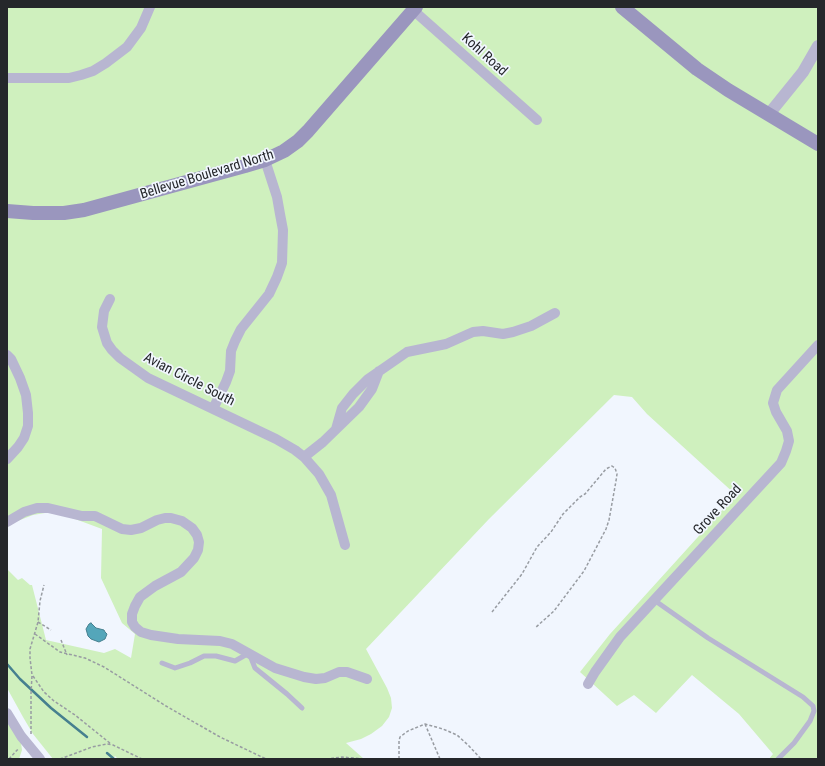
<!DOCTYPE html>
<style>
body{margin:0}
#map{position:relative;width:825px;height:766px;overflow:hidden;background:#f1f6fe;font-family:"Roboto Condensed",sans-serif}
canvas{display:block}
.frame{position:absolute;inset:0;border:8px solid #25272b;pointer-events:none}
</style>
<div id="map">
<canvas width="825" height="766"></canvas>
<div class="frame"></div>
</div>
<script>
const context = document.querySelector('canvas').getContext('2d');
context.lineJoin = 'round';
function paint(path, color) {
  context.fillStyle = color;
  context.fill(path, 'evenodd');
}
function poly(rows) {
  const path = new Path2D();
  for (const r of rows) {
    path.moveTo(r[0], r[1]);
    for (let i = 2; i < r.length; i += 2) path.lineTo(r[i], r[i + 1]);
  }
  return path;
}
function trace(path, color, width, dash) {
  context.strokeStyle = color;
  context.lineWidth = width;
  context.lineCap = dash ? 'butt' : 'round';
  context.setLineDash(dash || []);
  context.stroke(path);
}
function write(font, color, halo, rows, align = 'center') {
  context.font = font + ' "Roboto Condensed",sans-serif';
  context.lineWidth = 3.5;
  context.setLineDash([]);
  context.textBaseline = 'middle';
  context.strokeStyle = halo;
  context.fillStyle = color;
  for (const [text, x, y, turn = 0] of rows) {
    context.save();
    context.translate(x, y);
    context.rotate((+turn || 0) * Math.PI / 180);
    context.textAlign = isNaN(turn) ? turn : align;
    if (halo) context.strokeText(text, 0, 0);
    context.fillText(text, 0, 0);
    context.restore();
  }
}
const green = poly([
 [7,7,818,7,818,759,769,759,773,754,739,714,692,675,656,713,634,695,617,706,580,672,610,634,736,495,647,414,632,397,614,395,489,519,366,649,387,688,391,698,392,708,389,717,382,726,371,734,361,739,346,743,364,759,118,759,115,756,113,759,53,759,33,734,23,717,7,688,7,569,18,580,22,578,30,585,32,585,46,640,104,653,115,649,131,658,135,634,122,623,101,578,102,529,67,516,51,512,33,515,15,522,7,527],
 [7,716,20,736,22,750,19,759,7,759]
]);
const water = poly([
 [91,623,96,628,104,630,105,632,107,634,105,639,99,642,91,639,88,636,86,629,89,624,91,623]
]);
const stream = poly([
 [7,664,20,679,51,708,87,737],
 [107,753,114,759]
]);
const path = poly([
 [492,612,522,574,537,547,551,532,563,514,580,497,585,494,606,469,612,466,615,468,617,474,616,481,609,520,606,529,584,571,554,611,535,628],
 [38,622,51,630],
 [35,634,60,652,85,658,104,667,166,706,220,737,266,759],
 [61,640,67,655],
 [33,676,44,692,54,701,75,715,111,744],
 [425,724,440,759],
 [31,734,31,694,32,675,30,658,30,649,38,622,40,601,44,585],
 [9,759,19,748],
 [60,759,92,747,107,744,113,745,142,759],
 [326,759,342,757,364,759],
 [399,759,399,741,400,737,408,731,425,724,443,729,457,735,469,746,481,759]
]);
const service = poly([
 [654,600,708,638,803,697,813,706,814,711,810,721,794,743,778,759],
 [162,663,175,668,190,663,204,656,216,656,235,661,249,653,255,668,287,694,302,708]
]);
const minor = poly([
 [413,10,537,120],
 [7,78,69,78,81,75,93,71,106,63,127,47,141,28,150,7],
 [110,299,104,311,102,327,107,343,112,350,120,358,148,378,276,439,295,450,304,457,319,474,331,495,345,545],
 [7,355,11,359,20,378,26,395,28,413,28,426,24,438,18,447,7,459],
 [213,409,226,382,230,371,231,351,235,341,241,329,269,294,277,277,282,263,283,230,280,214,277,197,265,160],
 [336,429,342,408,353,394,368,379,407,352,446,344,473,332,483,331,503,334,513,332,531,326,555,313],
 [304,457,323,442,359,407,372,389,379,371],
 [7,522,24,512,37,508,48,508,82,516,95,516,122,529,131,530,141,528,157,520,165,518,171,518,182,521,192,528,197,535,199,542,198,550,194,558,181,572,155,586,140,597,135,606,132,614,132,622,135,627,141,632,151,635,178,639,220,641,232,644,275,668,304,677,316,679,325,678,339,672,347,672,367,679],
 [588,684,595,672,620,637,781,463,786,451,789,441,787,431,776,412,773,403,777,390,818,345],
 [7,713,21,736,40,759]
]);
const tertiary = poly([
 [769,114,803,72,818,46]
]);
const secondary = poly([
 [622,7,697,69,728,90,818,144],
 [7,211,33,213,64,213,84,210,245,166,265,160,284,151,298,141,308,131,416,7]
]);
const streetNames = [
 ["Kohl Road",484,55,42],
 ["Bellevue Boulevard North",207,175,-17],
 ["Avian Circle South",189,380,27],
 ["Grove Road",718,510,-47]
];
paint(green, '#cff0be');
paint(water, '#54a6ba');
trace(water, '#46808f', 1);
trace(stream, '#46808f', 2.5);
trace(path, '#989ca2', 1.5, [3, 2]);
trace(service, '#b8b6d1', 5);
trace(minor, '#b8b6d1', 10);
trace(tertiary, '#b8b6d1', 12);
trace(secondary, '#9a96be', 14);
write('14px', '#25272b', '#f1f6fe', streetNames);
</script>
